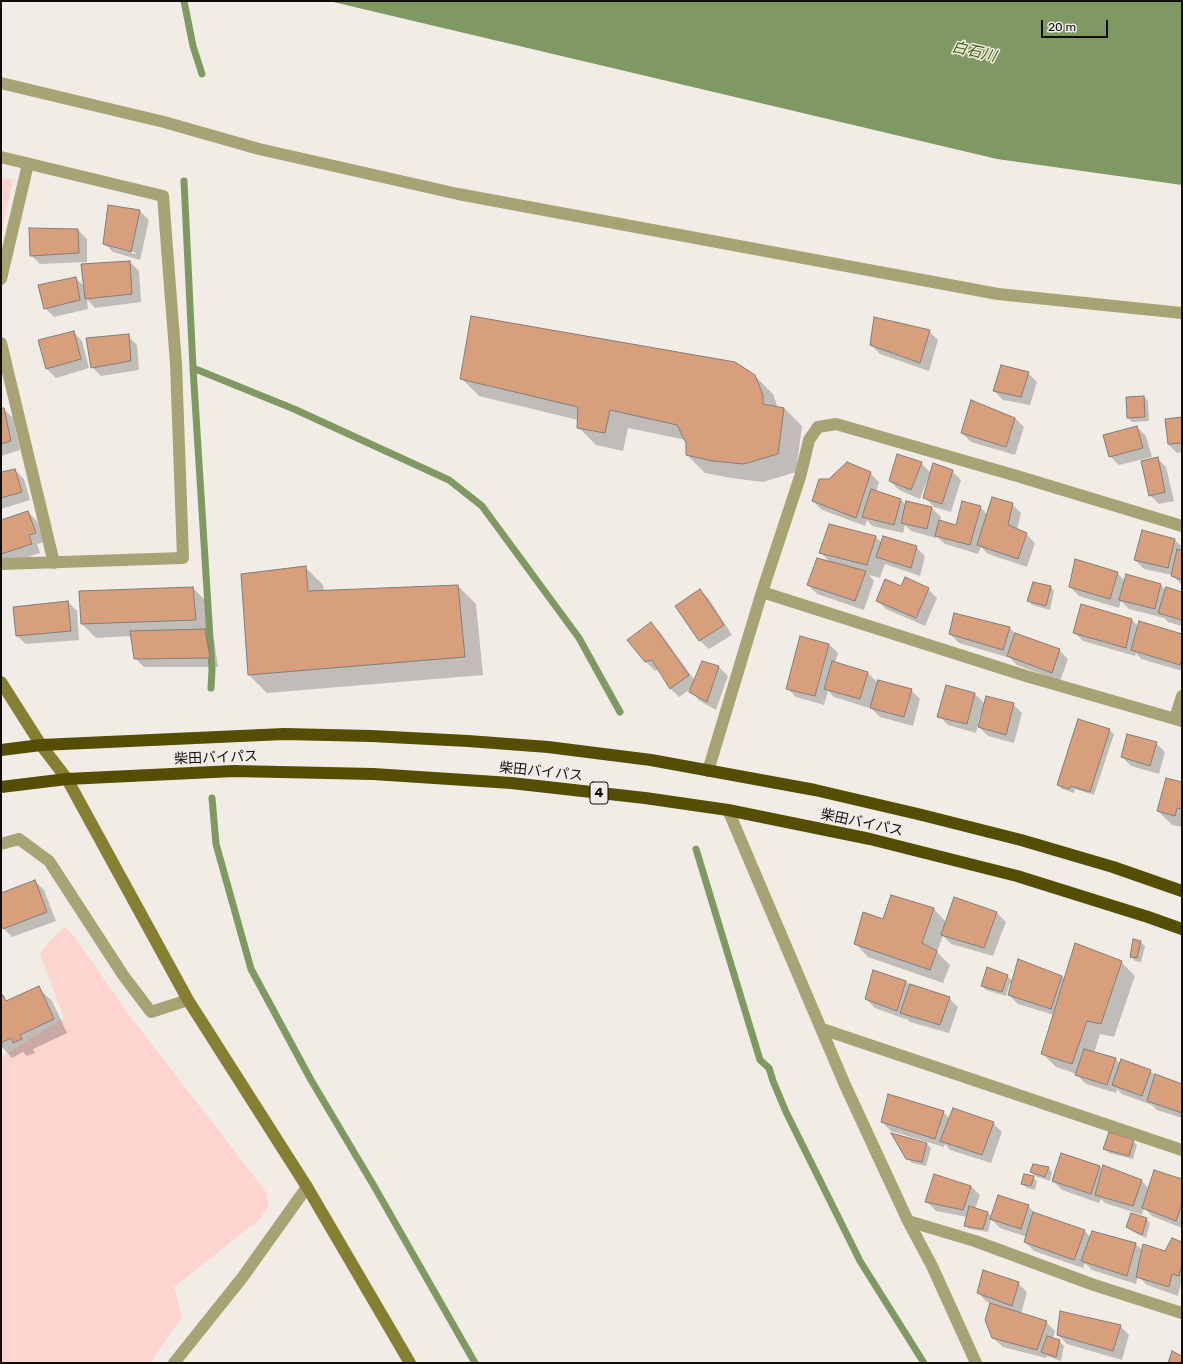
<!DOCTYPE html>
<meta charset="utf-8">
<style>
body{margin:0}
#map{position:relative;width:1183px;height:1364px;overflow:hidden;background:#f1ede6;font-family:Rubik,sans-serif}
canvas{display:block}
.frame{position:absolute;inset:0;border:2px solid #100e0c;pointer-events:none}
.scale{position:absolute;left:1041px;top:20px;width:67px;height:18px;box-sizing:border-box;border:2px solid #100e0c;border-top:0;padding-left:5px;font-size:12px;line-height:14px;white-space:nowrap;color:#100e0c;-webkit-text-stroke:3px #f1ede6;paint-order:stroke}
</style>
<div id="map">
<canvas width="1183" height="1364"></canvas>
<div class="frame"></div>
<div class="scale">20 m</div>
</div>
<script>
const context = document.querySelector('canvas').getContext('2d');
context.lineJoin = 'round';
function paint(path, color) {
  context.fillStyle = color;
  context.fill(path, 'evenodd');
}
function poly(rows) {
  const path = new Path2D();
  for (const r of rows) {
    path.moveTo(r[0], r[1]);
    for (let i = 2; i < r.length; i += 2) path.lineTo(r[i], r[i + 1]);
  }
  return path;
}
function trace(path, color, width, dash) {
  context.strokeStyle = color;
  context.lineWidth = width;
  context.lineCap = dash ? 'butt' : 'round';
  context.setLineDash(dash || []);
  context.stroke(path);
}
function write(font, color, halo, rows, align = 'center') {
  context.font = font + ' Rubik,"Noto Sans JP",sans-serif';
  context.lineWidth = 3;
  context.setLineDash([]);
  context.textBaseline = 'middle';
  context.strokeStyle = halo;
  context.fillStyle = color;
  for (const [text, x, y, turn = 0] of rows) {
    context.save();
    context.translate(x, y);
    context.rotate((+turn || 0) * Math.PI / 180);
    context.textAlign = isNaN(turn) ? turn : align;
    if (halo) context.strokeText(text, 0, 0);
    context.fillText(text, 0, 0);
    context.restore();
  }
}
const green = poly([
 [1,177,13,180,1,234],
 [65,927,74,936,129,1015,267,1193,268,1206,260,1219,174,1287,182,1317,150,1363,1,1363,1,1057,64,1018,40,954,52,938]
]);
const water = poly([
 [329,1,1182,1,1182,185,997,159]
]);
const shadow = poly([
 [140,211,149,220,140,260,113,252,104,243],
 [113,245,136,253,136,254,113,248],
 [78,230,87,239,87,262,40,264,31,255],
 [130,262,139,271,141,302,95,308,87,299,88,309,54,317,45,308,76,278,85,287],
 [929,331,938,340,929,371,880,354,871,345],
 [73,332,82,341,89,368,56,378,47,369,39,341],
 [128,336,137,345,139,370,101,376,92,367],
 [1028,373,1037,382,1030,405,1003,400,994,391],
 [755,376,773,394,778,408,784,408,802,426,796,472,763,482,731,478,705,473,687,455,686,440,628,428,623,451,596,445,578,427,578,420,479,396,461,378],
 [1144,397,1148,401,1149,421,1132,422,1128,418],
 [972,401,1015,418,1024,427,1015,455,971,442,962,433],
 [1,409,4,409,13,418,20,450,1,456],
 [1182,418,1182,452,1177,453,1168,444],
 [1137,427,1146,436,1152,457,1119,465,1110,456],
 [1157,458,1166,467,1174,501,1159,504,1150,495],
 [921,463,931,473,952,471,961,480,951,512,934,507,925,498,930,476,929,476,920,499,899,490,890,481],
 [15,470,24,479,30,500,1,509,1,473],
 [870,473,879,482,876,492,900,499,906,505,907,502,932,508,941,517,940,521,956,526,980,507,988,515,1012,504,1021,513,1017,530,1026,534,1035,543,1027,567,988,554,981,547,978,554,945,544,936,536,936,538,911,531,905,525,903,533,872,526,867,520,865,526,822,510,813,501,830,480],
 [28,512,37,521,44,542,37,544,40,553,8,563,1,560,1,519,3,521],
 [875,536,882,543,916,547,925,556,920,576,885,564,880,578,869,575,874,581,864,610,817,594,808,585,830,562,820,552],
 [1175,540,1182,547,1182,585,1172,575,1144,569,1135,560],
 [305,567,323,585,324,592,458,586,476,604,483,675,267,693,249,675],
 [1117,573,1125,581,1127,576,1161,585,1166,590,1182,593,1182,626,1168,622,1164,618,1129,609,1121,601,1119,608,1079,596,1070,587],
 [1050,586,1054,591,1050,610,1032,605,1028,600],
 [902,587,928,589,937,598,925,626,886,609,877,600],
 [193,588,206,601,209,634,214,639,218,667,144,667,135,658,132,636,96,638,82,624],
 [700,590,709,599,732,635,709,649,700,641,676,606],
 [68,602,77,611,79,640,26,644,17,636],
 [1132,620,1138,626,1182,635,1182,671,1141,659,1136,653,1135,656,1083,641,1074,632],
 [651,624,660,632,695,681,703,662,719,667,728,676,716,710,700,701,691,692,692,688,679,697,670,688,659,669,655,671,646,662],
 [1010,628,1017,635,1059,650,1068,659,1060,681,1017,665,1010,658,959,643,950,634],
 [829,644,838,653,835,663,868,673,878,683,911,690,920,699,913,726,880,717,869,706,869,708,834,697,828,691,824,705,796,697,787,688],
 [975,694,985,704,1013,704,1022,713,1014,743,988,736,979,727,982,715,980,715,976,733,948,725,939,716],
 [1109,730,1114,734,1094,795,1075,789,1074,793,1062,789,1058,785],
 [1156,743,1165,752,1159,774,1131,766,1122,757],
 [1182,783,1182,827,1172,825,1158,811],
 [35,881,44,890,56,921,12,937,3,928,1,922,1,894],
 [891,897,934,909,946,922,954,898,997,913,1006,922,993,956,951,944,943,936,937,952,950,965,943,983,868,957,855,943,884,920],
 [1140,942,1145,946,1141,962,1135,961,1131,956],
 [1121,962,1135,976,1114,1037,1100,1034,1094,1053,1116,1059,1120,1064,1150,1071,1156,1076,1182,1085,1182,1118,1157,1110,1152,1105,1122,1094,1117,1089,1116,1093,1086,1084,1077,1075,1077,1074,1056,1067,1043,1054,1054,1015,1018,1004,1009,995,1012,984,1010,983,1006,996,986,990,982,986,1007,976,1013,981,1062,976,1065,980],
 [906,981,911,986,949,998,958,1007,949,1033,910,1022,906,1018,905,1019,875,1008,866,999],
 [38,988,52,1001,67,1033,33,1049,35,1053,27,1056,23,1052,12,1058,1,1046,1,997,3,997,8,1002],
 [943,1112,950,1119,993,1123,1002,1132,991,1163,950,1150,945,1144,944,1147,891,1131,882,1122],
 [1133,1141,1137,1145,1133,1159,1109,1153,1104,1149],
 [927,1144,931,1148,926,1166,912,1163,907,1158],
 [1099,1166,1103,1170,1104,1166,1142,1181,1149,1189,1182,1180,1182,1228,1152,1216,1144,1208,1142,1215,1105,1203,1101,1199,1099,1203,1062,1190,1053,1181],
 [1048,1168,1052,1172,1050,1181,1035,1176,1031,1172],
 [1033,1177,1037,1181,1035,1190,1027,1188,1022,1184],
 [971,1186,980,1195,975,1209,988,1213,992,1217,1028,1206,1037,1215,1084,1230,1090,1237,1092,1232,1136,1244,1143,1251,1166,1252,1182,1243,1182,1283,1181,1283,1178,1296,1147,1285,1138,1276,1136,1284,1092,1270,1085,1263,1083,1268,1034,1251,1025,1242,1027,1237,1000,1228,991,1219,988,1232,969,1229,965,1225,967,1217,936,1211,927,1202],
 [1146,1219,1150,1223,1146,1238,1132,1231,1127,1227],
 [1018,1283,1027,1292,1021,1314,1046,1322,1055,1331,1053,1339,1059,1341,1064,1346,1061,1361,1047,1356,1046,1358,1003,1347,993,1338,986,1320,991,1303,987,1302,978,1293],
 [1120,1326,1129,1335,1122,1360,1067,1344,1058,1335]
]);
const stream = poly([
 [184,1,193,46,202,74],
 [184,181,193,368,212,670,211,688],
 [193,368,294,409,449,480,482,506,579,638,620,712],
 [212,798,216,844,251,969,311,1080,374,1186,475,1363],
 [696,849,760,1060,769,1068,773,1081,786,1112,860,1261,924,1363]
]);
const building = poly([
 [108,205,140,210,131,252,103,244,108,205],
 [29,228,78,229,79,253,30,256,29,228],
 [130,261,132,294,85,299,81,264,130,261],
 [76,277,80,300,44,309,38,285,76,277],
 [471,316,735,362,755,375,763,395,763,404,784,408,778,454,744,464,712,461,686,455,686,443,677,425,610,410,605,433,577,428,578,407,460,379,471,316],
 [874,317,930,330,920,363,870,345,874,317],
 [74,331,81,359,46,369,38,340,74,331],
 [129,334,131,361,91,368,86,338,129,334],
 [1001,365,1029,372,1021,397,993,391,1001,365],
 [1144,396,1145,417,1127,418,1126,397,1144,396],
 [971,400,1015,418,1006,447,961,433,971,400],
 [1,408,4,408,11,441,1,444,1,408],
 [1182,417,1182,443,1168,444,1165,419,1182,417],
 [1137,426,1143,448,1109,457,1103,435,1137,426],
 [897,454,922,462,911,490,889,481,897,454],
 [1158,457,1165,492,1149,496,1141,461,1158,457],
 [847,462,871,472,856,518,812,501,819,479,829,479,847,462],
 [933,463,953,470,942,504,923,498,933,463],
 [15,469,22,492,1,498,1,472,15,469],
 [871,489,901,499,894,525,862,517,871,489],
 [992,497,1013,503,1008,525,1027,533,1018,559,977,545,992,497],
 [906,501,932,507,927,529,901,523,906,501],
 [962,501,981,506,970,545,935,536,939,520,956,525,962,501],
 [28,511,36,533,29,535,32,544,1,554,1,520,28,511],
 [829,524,876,536,867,565,819,553,829,524],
 [1142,530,1175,539,1168,568,1134,560,1142,530],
 [883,536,917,546,911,568,876,557,883,536],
 [1177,549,1182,551,1182,580,1171,576,1177,549],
 [817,558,866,571,855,601,807,585,817,558],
 [1075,559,1118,572,1110,599,1069,587,1075,559],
 [306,566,308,591,458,585,465,657,248,675,241,574,306,566],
 [1126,574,1161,584,1155,609,1119,600,1126,574],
 [905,577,929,588,916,618,876,601,885,579,901,586,905,577],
 [1033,582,1051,586,1046,606,1027,601,1033,582],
 [193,587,196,620,81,624,79,591,193,587],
 [1166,587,1182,592,1182,620,1158,613,1166,587],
 [700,589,724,625,699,641,675,606,700,589],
 [68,601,71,631,16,636,13,607,68,601],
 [1081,604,1132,619,1126,648,1073,633,1081,604],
 [954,613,1010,627,1003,650,949,634,954,613],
 [1139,621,1182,634,1182,659,1180,665,1131,650,1139,621],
 [651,622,689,675,670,689,652,660,645,662,627,640,651,622],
 [205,629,210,658,134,659,130,631,205,629],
 [1015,633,1060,649,1052,673,1007,656,1015,633],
 [800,636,829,644,815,696,786,689,800,636],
 [702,661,719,666,707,702,689,692,702,661],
 [832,661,868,672,860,699,824,689,832,661],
 [878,680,912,689,904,717,870,708,878,680],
 [946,685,975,693,967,724,937,717,946,685],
 [986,696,1014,703,1006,735,978,727,986,696],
 [1078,719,1110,729,1090,792,1071,786,1069,789,1057,785,1078,719],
 [1127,734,1157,742,1150,766,1121,757,1127,734],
 [1166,778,1182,782,1182,809,1177,808,1175,816,1157,811,1166,778],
 [35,880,47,912,3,929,1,925,1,893,35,880],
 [891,895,934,908,922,943,937,951,930,970,854,944,863,912,883,919,891,895],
 [954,897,997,912,984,948,941,935,954,897],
 [1133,939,1141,941,1137,958,1130,957,1133,939],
 [1075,943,1122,961,1101,1024,1087,1021,1072,1064,1041,1054,1075,943],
 [1018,959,1062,976,1051,1009,1008,995,1018,959],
 [987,967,1008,975,1002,992,981,986,987,967],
 [873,970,906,981,897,1011,865,999,873,970],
 [910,984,950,997,940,1025,900,1013,910,984],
 [39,986,54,1019,20,1035,22,1039,13,1043,11,1038,1,1043,1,996,3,995,6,1001,39,986],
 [1084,1049,1116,1058,1107,1085,1075,1075,1084,1049],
 [1121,1059,1151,1070,1142,1096,1112,1085,1121,1059],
 [1155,1074,1182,1084,1182,1113,1147,1101,1155,1074],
 [888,1094,944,1111,935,1139,881,1122,888,1094],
 [953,1108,994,1122,982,1155,940,1141,953,1108],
 [1109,1132,1134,1140,1129,1156,1103,1149,1109,1132],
 [891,1133,927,1143,922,1162,906,1159,891,1133],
 [1061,1153,1100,1166,1091,1194,1052,1181,1061,1153],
 [1033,1164,1049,1167,1045,1177,1030,1172,1033,1164],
 [1103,1165,1142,1180,1133,1206,1095,1195,1103,1165],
 [1154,1170,1182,1179,1182,1204,1176,1221,1142,1208,1154,1170],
 [934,1174,971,1186,963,1210,925,1202,934,1174],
 [1024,1174,1034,1176,1031,1186,1021,1184,1024,1174],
 [998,1195,1029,1205,1021,1229,990,1219,998,1195],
 [969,1206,988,1212,983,1229,964,1226,969,1206],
 [1033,1212,1085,1230,1074,1260,1024,1242,1033,1212],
 [1131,1213,1147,1218,1142,1235,1126,1227,1131,1213],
 [1092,1231,1136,1243,1127,1276,1081,1261,1092,1231],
 [1172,1238,1182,1242,1182,1264,1179,1276,1172,1274,1169,1287,1136,1277,1143,1244,1165,1251,1172,1238],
 [983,1270,1019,1282,1012,1306,977,1293,983,1270],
 [990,1303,1047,1321,1037,1350,992,1338,985,1320,990,1303],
 [1060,1311,1121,1325,1113,1351,1057,1335,1060,1311],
 [1047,1336,1060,1340,1056,1357,1041,1352,1047,1336],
 [1172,1351,1182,1356,1182,1363,1168,1363,1172,1351]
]);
const street = poly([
 [1,83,164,122,259,149,458,194,998,294,1182,313],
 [1,157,163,196,176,364,183,558,1,564],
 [1,279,28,164],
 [1,343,54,563],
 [762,592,1026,676,1182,721],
 [1175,718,1182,696],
 [708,771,762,592,800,477,809,440,818,427,836,424,1017,476,1182,526],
 [728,810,845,1085,908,1221,932,1266,976,1363],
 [1,844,19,839,49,861,123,975,151,1012,188,1000],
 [822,1029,1182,1150],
 [908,1221,975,1241,1094,1285,1182,1313],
 [174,1363,242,1278,307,1187]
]);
const secondary = poly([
 [1,682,41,745,67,779,188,1000,307,1187,410,1363]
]);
const highway = poly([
 [1,750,41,745,284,734,371,736,468,741,548,747,651,760,815,790,922,815,1021,840,1113,867,1182,891],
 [1,787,67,779,234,771,373,774,511,783,645,798,728,810,870,839,1017,876,1148,917,1182,929]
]);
const shields = [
 [599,793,18]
];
const shieldNames = [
 ["4",599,793]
];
const streetNames = [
 ["柴田バイパス",216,758,-2],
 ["柴田バイパス",541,772,6],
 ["柴田バイパス",862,823,12]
];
const waterNames = [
 ["白石川",974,52,13]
];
paint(green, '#fdd4cf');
paint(water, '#809962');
paint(shadow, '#0003');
trace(stream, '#809962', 7);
paint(building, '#d89f7d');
trace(building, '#837c78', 1);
trace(street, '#a8a374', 12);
trace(secondary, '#867e32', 12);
trace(highway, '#544d02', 12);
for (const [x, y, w] of shields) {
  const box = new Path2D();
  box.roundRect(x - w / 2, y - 11, w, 22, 3);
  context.fillStyle = '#f1ede6';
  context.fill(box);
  trace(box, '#100e0c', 1);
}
write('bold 13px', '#100e0c', null, shieldNames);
write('14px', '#100e0c', '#f1ede6', streetNames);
write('italic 15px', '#44620f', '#f1ede6', waterNames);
</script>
